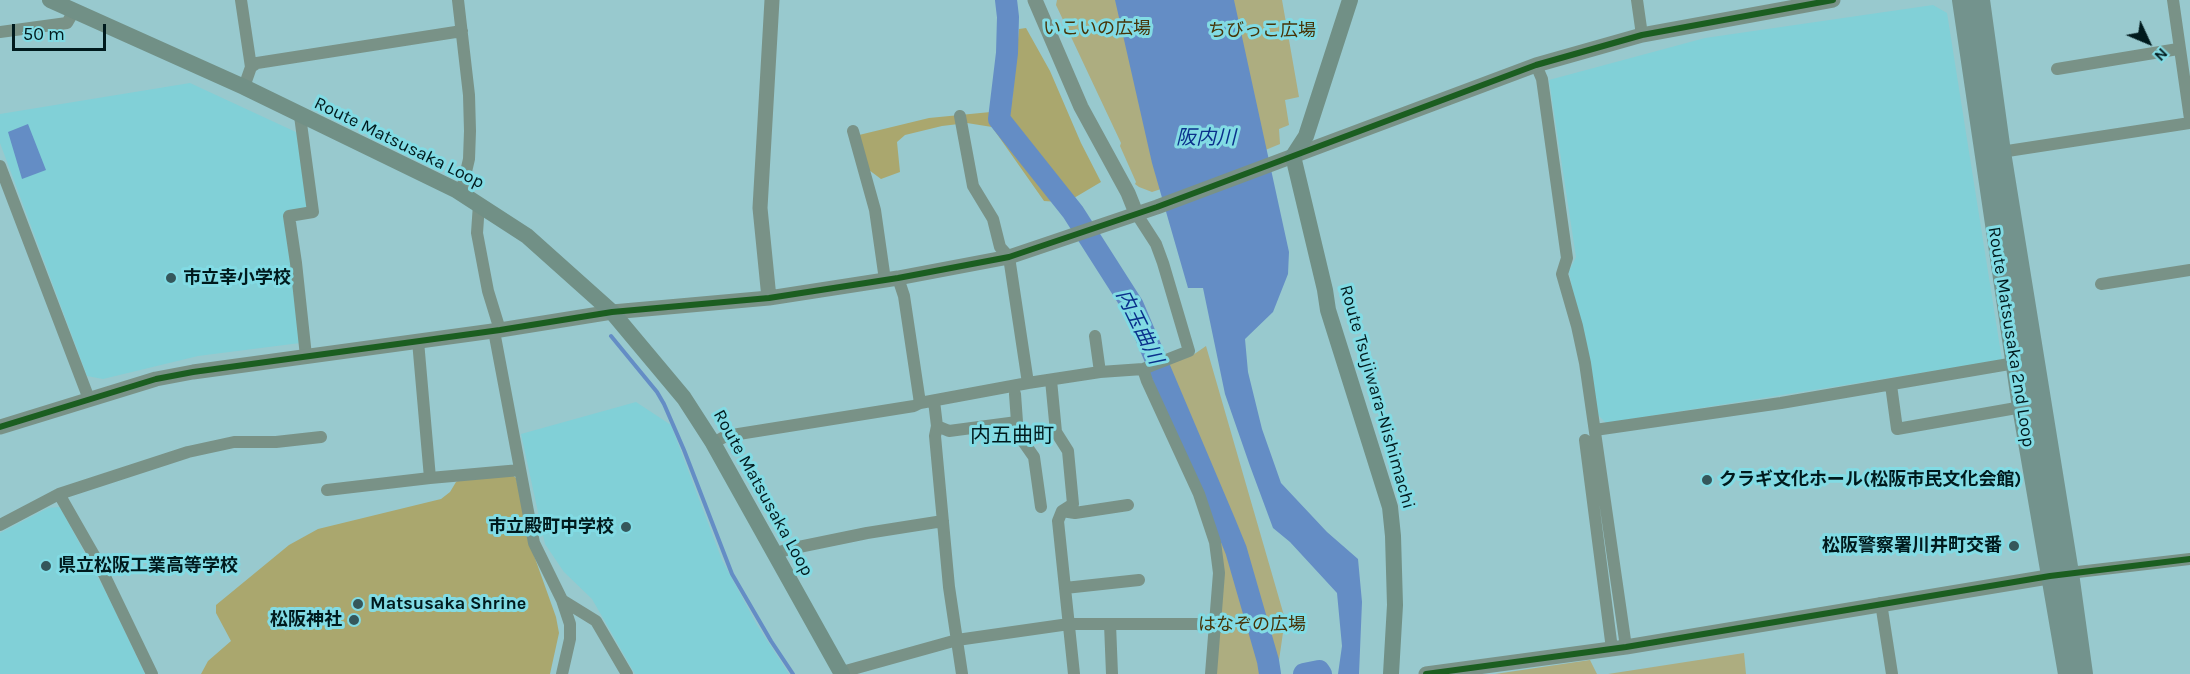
<!DOCTYPE html>
<meta charset="utf-8">
<style>
body{margin:0}
#map{position:relative;width:2190px;height:674px;overflow:hidden;background:#98c9ce;font-family:Karla,sans-serif}
canvas{display:block}
.north{position:absolute;left:2118px;top:12px;width:60px;height:60px;-webkit-text-stroke:4px #82dbe4;paint-order:stroke;rotate:134deg;font-size:16px;font-weight:700;line-height:24px;text-align:center;color:#001a1d}
.north::after{content:'';display:block;margin:auto;width:21px;height:27px;background:#001a1d;clip-path:polygon(50% 0,100% 100%,50% 72%,0 100%)}
.scale{position:absolute;left:12px;top:24px;width:94px;height:27px;box-sizing:border-box;border:3px solid #001a1d;border-top:0;padding-left:8px;font-size:18px;line-height:21px;white-space:nowrap;color:#001a1d;-webkit-text-stroke:4px #82dbe4;paint-order:stroke}
</style>
<div id="map">
<canvas width="2190" height="674"></canvas>
<div class="north">N</div>
<div class="scale">50 m</div>
</div>
<script>
const context = document.querySelector('canvas').getContext('2d');
context.lineJoin = 'round';
function paint(path, color) {
  context.fillStyle = color;
  context.fill(path, 'evenodd');
}
function poly(rows) {
  const path = new Path2D();
  for (const r of rows) {
    path.moveTo(r[0], r[1]);
    for (let i = 2; i < r.length; i += 2) path.lineTo(r[i], r[i + 1]);
  }
  return path;
}
function trace(path, color, width, dash) {
  context.strokeStyle = color;
  context.lineWidth = width;
  context.lineCap = dash ? 'butt' : 'round';
  context.setLineDash(dash || []);
  context.stroke(path);
}
function write(font, color, halo, rows, align = 'center') {
  context.font = font + ' Karla,"Noto Sans JP",sans-serif';
  context.lineWidth = 6;
  context.setLineDash([]);
  context.textBaseline = 'middle';
  context.strokeStyle = halo;
  context.fillStyle = color;
  for (const [text, x, y, turn = 0] of rows) {
    context.save();
    context.translate(x, y);
    context.rotate((+turn || 0) * Math.PI / 180);
    context.textAlign = isNaN(turn) ? turn : align;
    if (halo) context.strokeText(text, 0, 0);
    context.fillText(text, 0, 0);
    context.restore();
  }
}
const built = poly([
 [1933,5,1947,13,2002,360,1606,423,1598,415,1573,293,1569,271,1576,257,1549,80,1705,38],
 [190,83,298,133,308,208,284,213,300,343,198,356,103,379,87,376,0,143,0,114],
 [636,402,671,425,722,560,757,625,789,674,635,674,592,599,564,572,545,544,521,434],
 [60,507,109,598,145,674,0,674,0,533,48,508]
]);
const green = poly([
 [1057,0,1118,0,1164,188,1152,192,1139,187,1135,184,1136,182,1120,146,1121,143,1056,5],
 [1228,0,1282,0,1299,97,1285,100,1289,125,1279,129,1280,144,1263,151],
 [1206,346,1285,619,1277,674,1214,674,1223,574,1152,375,1155,370,1193,355],
 [1744,653,1746,674,1608,674],
 [1590,660,1597,674,1495,674]
]);
const forest = poly([
 [1026,28,1050,71,1081,143,1101,182,1074,198,1079,217,1069,222,1059,202,1044,201,992,127,967,123,942,126,905,135,897,142,900,172,881,179,869,170,859,135,929,118,1001,111,1012,101,1019,29],
 [512,475,516,478,531,547,556,617,559,633,550,674,201,674,208,661,231,641,216,613,216,605,289,545,318,529,441,499,450,492,456,482,461,479]
]);
const water = poly([
 [1115,0,1234,0,1289,252,1288,274,1273,312,1245,339,1248,372,1262,429,1281,483,1327,532,1358,559,1362,602,1359,674,1338,674,1342,646,1337,593,1290,542,1273,528,1250,466,1225,394,1203,288,1188,288,1152,163],
 [28,124,46,170,22,179,8,132]
]);
const stream = poly([
 [611,336,657,392,664,404,684,450,732,574,771,641,793,674]
]);
const river = poly([
 [1006,0,1008,17,1007,53,999,119,1073,212,1133,306,1225,523,1236,550,1268,661,1270,674],
 [1304,674,1319,671,1321,674]
]);
const minor = poly([
 [241,0,251,67,244,87],
 [458,0,469,95,470,131,469,159,461,193],
 [1637,0,1642,35],
 [2173,0,2190,119],
 [0,32,67,23,74,11],
 [1536,65,1542,79,1567,258,1562,274,1577,326,1585,363,1626,647],
 [251,67,257,63,462,31],
 [2057,69,2178,49],
 [300,116,313,212,289,216,296,263,306,356],
 [960,116,973,186,993,219,1000,247,1009,257,1028,383,1100,372,1143,369,1189,351,1163,263,1156,244,1136,213],
 [853,131,875,210,885,280],
 [2001,152,2190,123],
 [0,166,89,399],
 [479,204,477,233,488,291,500,330],
 [898,278,904,296,920,403],
 [2101,284,2190,270],
 [494,331,534,543,562,600,570,624,570,639,562,674],
 [1095,336,1100,372],
 [418,341,430,478],
 [1143,369,1147,381,1199,494,1215,542,1219,573,1211,674],
 [1051,380,1056,432,1068,451,1073,504,1062,511,1058,521,1074,674],
 [1891,385,1897,429,2022,407],
 [1015,394,1017,422],
 [934,401,937,426,935,436,949,587,962,674],
 [937,426,949,431,1017,422,1020,437,1034,457,1041,507],
 [1595,430,1781,403,2015,363],
 [1585,440,1612,649],
 [713,443,726,436,914,406,920,403,1028,383],
 [327,490,430,478,520,470],
 [59,494,99,564,152,674],
 [1062,511,1075,513,1128,505],
 [0,525,59,494,188,452,234,442,276,442,321,437],
 [774,554,789,549,867,533,943,521],
 [2069,573,2190,559],
 [1065,588,1139,580],
 [562,600,596,621,627,674],
 [1881,603,1892,674],
 [1110,624,1112,674],
 [842,672,957,640,1069,624,1197,624,1216,629]
]);
const tertiary = poly([
 [1035,0,1081,107,1128,193,1136,213],
 [769,298,760,208,772,0],
 [0,427,156,379,193,372,500,330,612,312,769,298,898,278,1009,257,1157,207,1536,65,1642,35,1833,0],
 [1426,674,1626,647,2060,575]
]);
const secondary = poly([
 [50,0,244,87,456,190,527,236,612,312,684,398,713,443,842,674],
 [1350,0,1306,136,1293,156,1325,290,1328,310,1390,507,1393,536,1395,605,1391,674]
]);
const primary = poly([
 [1962,0,2022,407,2068,674],
 [1980,0,2001,152,2069,573,2083,674]
]);
const cycleway = poly([
 [0,427,156,379,193,372,500,330,612,312,769,298,898,278,1009,257,1157,207,1536,65,1642,35,1833,0],
 [1426,674,1626,647,2050,576,2190,559]
]);
const markers = [
 [171,278,6,"#35575b"],
 [1707,480,6,"#35575b"],
 [626,527,6,"#35575b"],
 [2014,546,6,"#35575b"],
 [46,566,6,"#35575b"],
 [358,604,6,"#35575b"],
 [354,620,6,"#35575b"]
];
const parkNames = [
 ["いこいの広場",1097,29],
 ["ちびっこ広場",1262,31],
 ["はなぞの広場",1252,625]
];
const streetNames = [
 ["Route Matsusaka Loop",399,143,26],
 ["Route Matsusaka 2nd Loop",2011,337,81],
 ["Route Tsujiwara-Nishimachi",1377,397,74],
 ["Route Matsusaka Loop",763,493,61]
];
const poiNames = [
 ["市立幸小学校",183,278],
 ["クラギ文化ホール(松阪市民文化会館)",1719,480],
 ["市立殿町中学校",614,527,"right"],
 ["松阪警察署川井町交番",2002,546,"right"],
 ["県立松阪工業高等学校",58,566],
 ["Matsusaka Shrine",370,604],
 ["松阪神社",342,620,"right"]
];
const waterNames = [
 ["阪内川",1206,138],
 ["内玉曲川",1139,327,64]
];
const quarterNames = [
 ["内五曲町",1012,436]
];
paint(built, '#81d0d7');
paint(green, '#adad80');
paint(forest, '#aaa76e');
paint(water, '#648dc5');
trace(stream, '#648dc5', 4);
trace(river, '#648dc5', 22);
trace(minor, '#799287', 12);
trace(tertiary, '#799287', 15);
trace(secondary, '#719086', 16);
trace(primary, '#73938d', 20);
trace(cycleway, '#1b5e20', 6);
for (const [x, y, r, color] of markers) {
  const dot = new Path2D();
  dot.arc(x, y, r, 0, 2 * Math.PI);
  context.fillStyle = color;
  context.fill(dot);
  trace(dot, '#82dbe4', 2);
}
write('18px', '#473408', '#82dbe4', parkNames);
write('18px', '#001a1d', '#82dbe4', streetNames);
write('bold 18px', '#001a1d', '#82dbe4', poiNames, 'left');
write('italic 20px', '#0a308b', '#82dbe4', waterNames);
write('21px', '#001a1d', '#82dbe4', quarterNames);
</script>
